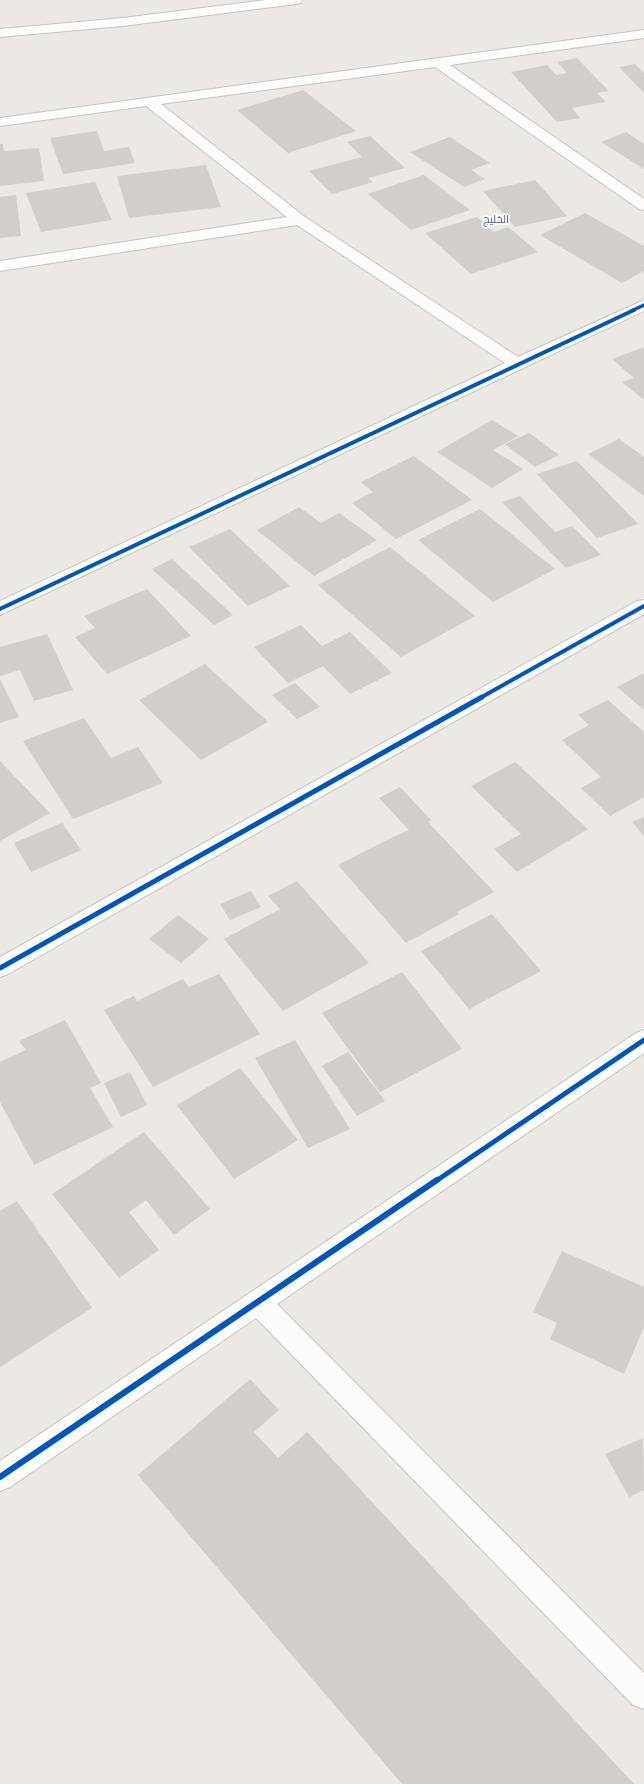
<!DOCTYPE html>
<meta charset="utf-8">
<style>
body{margin:0}
canvas{display:block;background:#ece8e4}
</style>
<canvas width="644" height="1784"></canvas>
<script>
const context = document.querySelector('canvas').getContext('2d');
context.lineJoin = 'round';
function paint(path, color) {
  context.fillStyle = color;
  context.fill(path, 'evenodd');
}
function poly(rows) {
  const path = new Path2D();
  for (const r of rows) {
    path.moveTo(r[0], r[1]);
    for (let i = 2; i < r.length; i += 2) path.lineTo(r[i], r[i + 1]);
  }
  return path;
}
function trace(path, color, width, dash) {
  context.strokeStyle = color;
  context.lineWidth = width;
  context.lineCap = dash ? 'butt' : 'round';
  context.setLineDash(dash || []);
  context.stroke(path);
}
function write(font, color, halo, rows, align = 'center') {
  context.font = font + ' "Archivo Narrow",Cairo,sans-serif';
  context.lineWidth = 3.5;
  context.setLineDash([]);
  context.textBaseline = 'middle';
  context.strokeStyle = halo;
  context.fillStyle = color;
  for (const [text, x, y, turn = 0] of rows) {
    context.save();
    context.translate(x, y);
    context.rotate((+turn || 0) * Math.PI / 180);
    context.textAlign = isNaN(turn) ? turn : align;
    if (halo) context.strokeText(text, 0, 0);
    context.fillText(text, 0, 0);
    context.restore();
  }
}
const building = poly([
 [577,58,609,91,597,93,606,102,572,108,580,118,557,122,511,72,547,65,556,75,567,73,557,62],
 [635,64,644,73,644,93,619,67],
 [303,90,356,131,288,153,237,110],
 [97,131,104,151,129,147,135,163,63,174,50,138],
 [626,132,644,144,644,169,601,142],
 [370,136,405,168,368,178,373,182,332,194,309,171,362,157,347,142],
 [450,137,490,163,471,170,485,179,464,187,410,152],
 [0,144,3,144,4,151,39,148,44,181,0,186],
 [206,165,221,207,129,218,117,176],
 [424,175,470,210,411,230,368,194],
 [535,180,567,216,515,227,483,191],
 [95,182,112,220,41,232,26,193],
 [16,195,21,236,0,238,0,197],
 [585,213,644,246,644,271,622,283,540,235],
 [477,217,494,232,508,227,538,252,471,274,425,233],
 [644,347,644,400,622,382,634,378,612,359],
 [492,420,518,436,493,450,523,469,492,488,437,452],
 [529,433,559,455,535,467,505,444],
 [619,439,644,457,644,496,588,454],
 [414,456,472,500,396,539,352,503,373,492,361,482],
 [577,461,638,524,597,538,537,474],
 [520,496,555,532,572,526,601,555,566,568,502,502],
 [299,507,321,523,339,513,377,540,314,576,257,530],
 [480,509,555,569,493,602,418,540],
 [230,529,290,586,248,606,189,547],
 [390,547,475,616,401,657,318,585],
 [172,559,233,615,214,625,152,569],
 [147,589,191,636,107,674,75,637,95,628,84,616],
 [301,625,322,646,350,632,392,673,350,694,323,666,288,683,254,647],
 [47,634,73,690,34,701,20,670,0,676,0,647],
 [205,664,268,722,201,760,139,700],
 [644,673,644,710,617,687],
 [0,679,19,717,0,723],
 [295,683,320,707,297,719,272,695],
 [608,700,644,732,644,797,610,816,581,788,601,777,562,740,589,725,578,715],
 [84,718,111,758,138,747,163,783,73,819,23,741],
 [0,761,50,813,0,841],
 [515,762,588,829,517,872,494,849,521,834,471,786],
 [400,787,431,820,428,822,494,892,457,912,459,914,406,943,338,865,391,838,409,830,379,798],
 [644,817,644,836,632,822],
 [62,823,81,850,31,872,14,843],
 [297,881,369,963,283,1011,224,939,280,909,268,896],
 [251,891,261,907,230,920,220,904],
 [492,914,541,971,469,1009,421,951],
 [178,915,209,939,181,963,149,939],
 [402,972,462,1049,380,1092,322,1013],
 [219,974,260,1034,153,1087,104,1010,134,996,137,1001,183,979,189,987],
 [65,1020,101,1083,90,1088,113,1127,34,1165,0,1102,0,1062,26,1050,19,1041],
 [295,1040,350,1129,308,1148,255,1058],
 [348,1052,385,1101,357,1116,322,1066],
 [240,1068,298,1140,234,1179,177,1105],
 [130,1072,147,1105,121,1117,104,1083],
 [144,1132,210,1209,174,1235,146,1200,129,1212,159,1250,119,1278,52,1194],
 [17,1201,92,1308,0,1367,0,1211],
 [562,1251,644,1287,644,1327,624,1374,550,1339,557,1323,533,1312],
 [250,1379,279,1410,254,1432,278,1458,307,1432,634,1784,402,1784,138,1475],
 [643,1438,644,1490,629,1497,605,1454]
]);
const minor = poly([
 [266,0,302,0,301,3,296,4,123,26,0,37,0,29,123,18,266,0],
 [644,30,644,38,450,65,644,199,644,210,639,209,435,67,161,104,305,217,518,357,644,300,644,311,0,615,0,601,505,363,297,225,0,271,0,261,287,217,146,106,0,126,0,118,644,30],
 [644,600,644,614,8,974,0,977,0,957,637,601,644,600],
 [644,1030,644,1053,277,1304,644,1673,644,1709,633,1705,256,1318,10,1487,0,1491,0,1461,636,1033,644,1030]
]);
const cyclewayFar3 = poly([
 [631,311,644,305]
]);
const cyclewayFar2 = poly([
 [0,609,634,310],
 [480,698,644,606]
]);
const cyclewayFar1 = poly([
 [0,968,482,697],
 [436,1181,644,1040]
]);
const cycleway = poly([
 [0,1477,437,1180]
]);
const farNeighbourhoodnames = [
 ["الخليج",496,220]
];
paint(building, '#d1cecb');
trace(minor, '#c5c4c5', 2);
paint(minor, '#fcfcfb');
trace(cyclewayFar3, '#0057b8', 3.5);
trace(cyclewayFar2, '#0057b8', 4);
trace(cyclewayFar1, '#0057b8', 5);
trace(cycleway, '#0057b8', 6);
write('11px', '#4d5680', '#fff', farNeighbourhoodnames);
</script>
